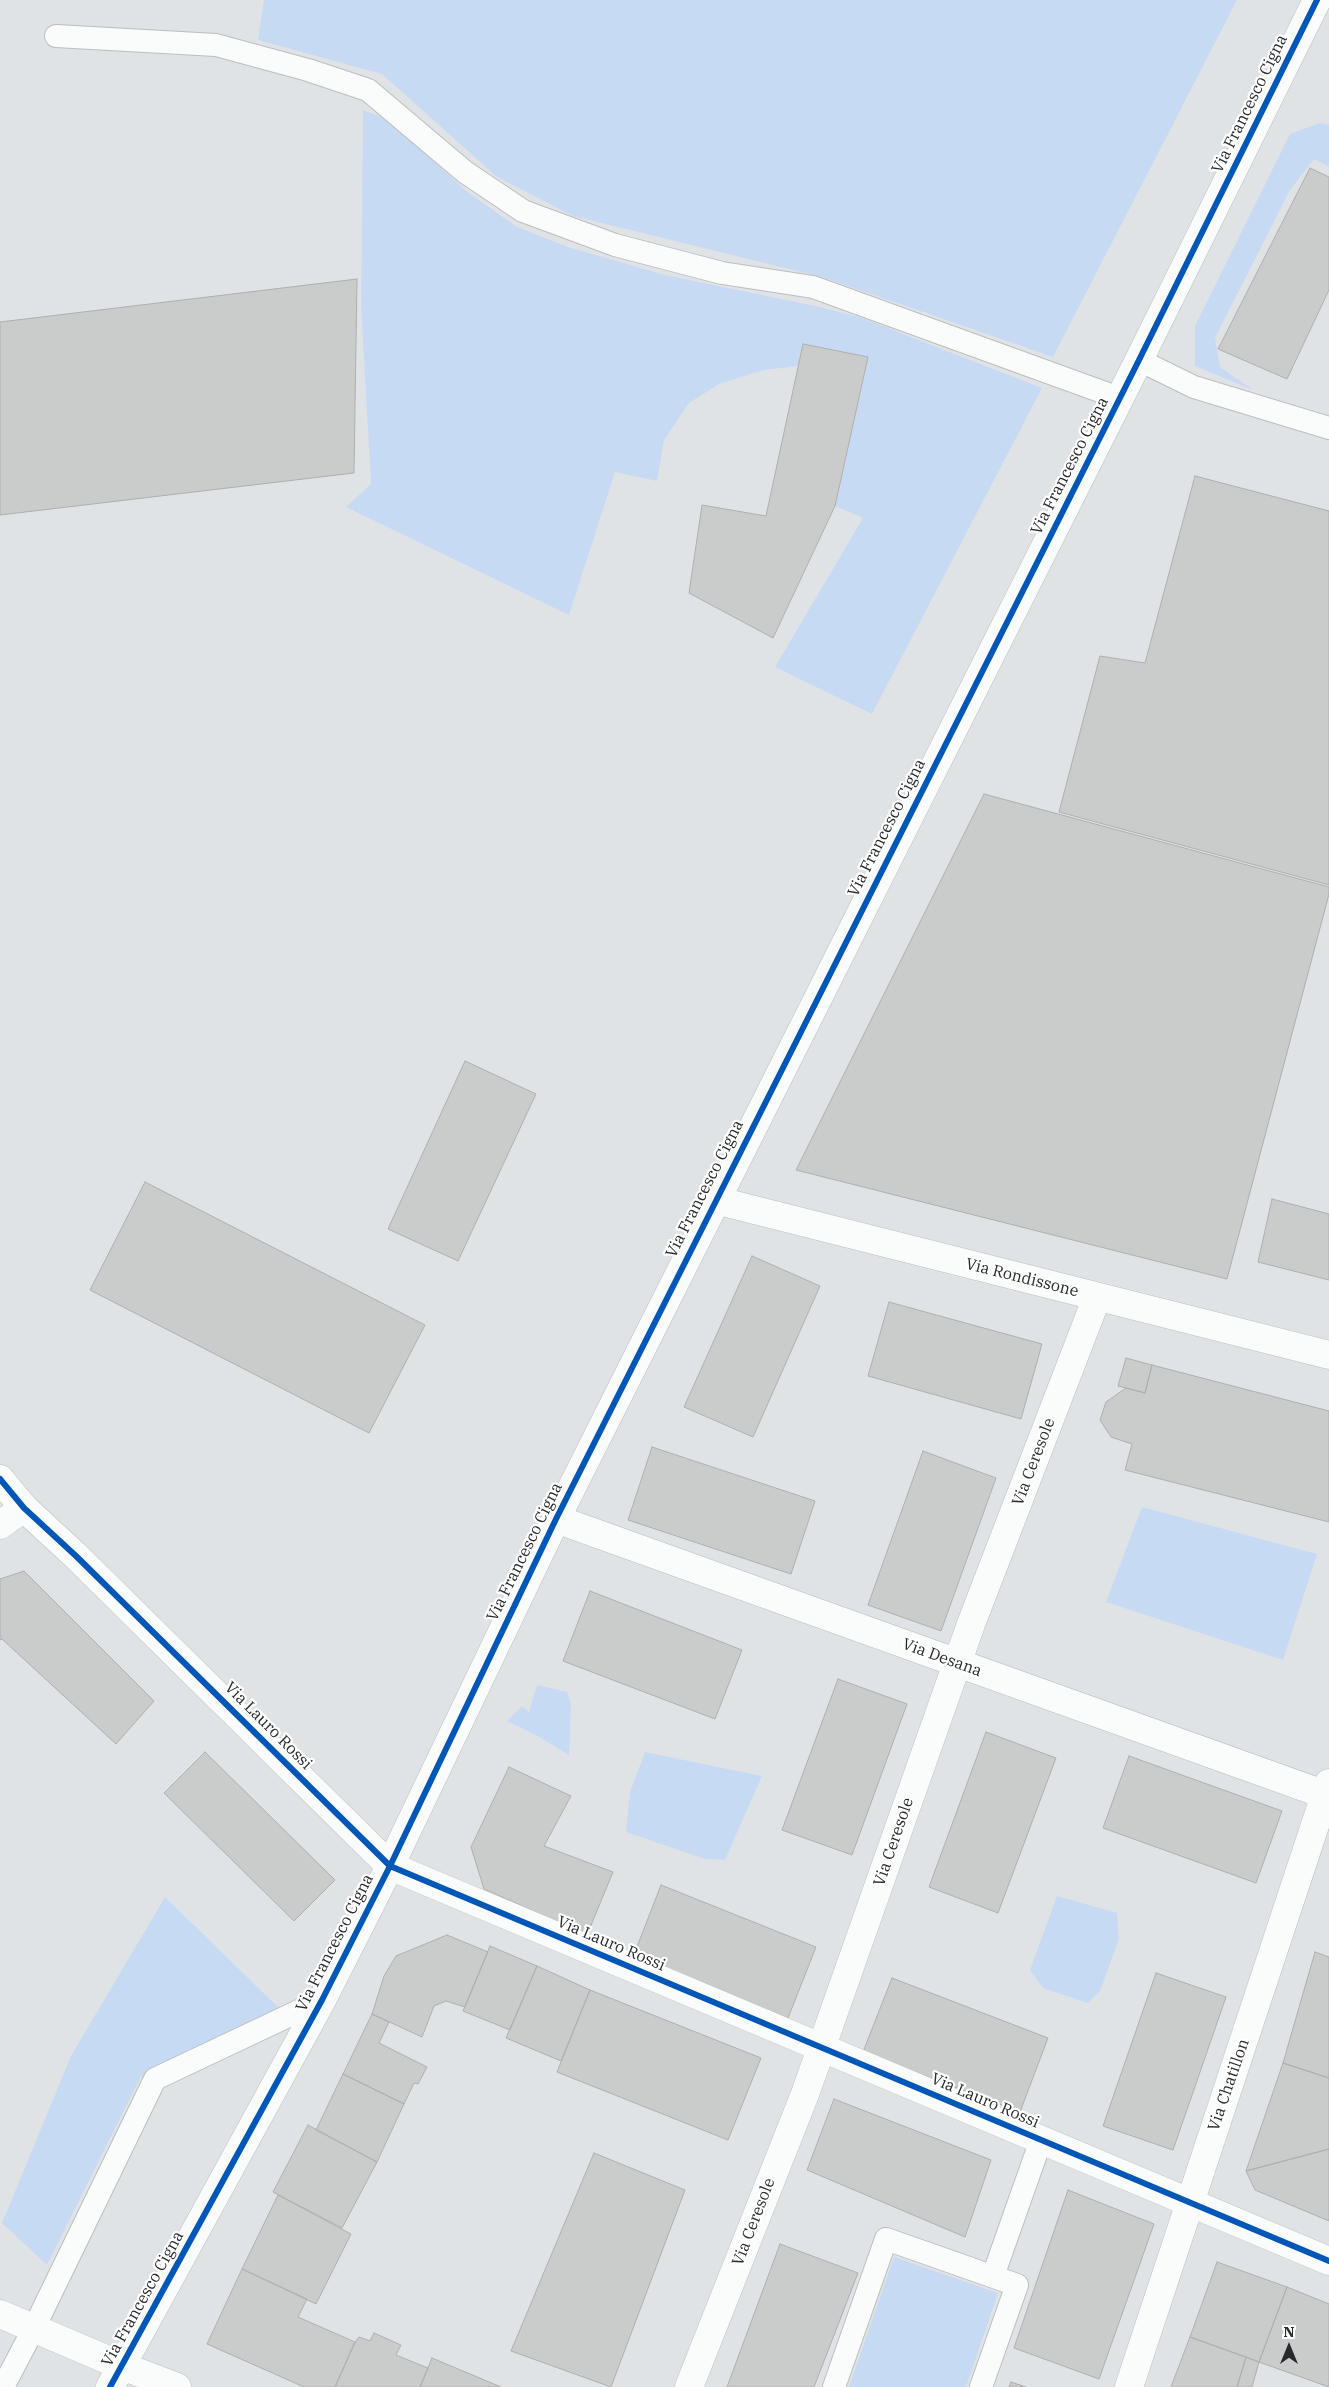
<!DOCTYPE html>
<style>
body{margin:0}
#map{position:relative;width:1329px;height:2387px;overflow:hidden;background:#e0e3e6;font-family:"IBM Plex Serif",serif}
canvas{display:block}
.north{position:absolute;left:1264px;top:2322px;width:50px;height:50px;-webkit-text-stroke:4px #fff;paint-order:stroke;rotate:0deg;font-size:14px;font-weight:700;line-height:20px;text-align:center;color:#27292c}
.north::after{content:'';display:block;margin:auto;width:18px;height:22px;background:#27292c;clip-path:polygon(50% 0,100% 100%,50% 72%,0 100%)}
</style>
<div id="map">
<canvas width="1329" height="2387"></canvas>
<div class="north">N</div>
</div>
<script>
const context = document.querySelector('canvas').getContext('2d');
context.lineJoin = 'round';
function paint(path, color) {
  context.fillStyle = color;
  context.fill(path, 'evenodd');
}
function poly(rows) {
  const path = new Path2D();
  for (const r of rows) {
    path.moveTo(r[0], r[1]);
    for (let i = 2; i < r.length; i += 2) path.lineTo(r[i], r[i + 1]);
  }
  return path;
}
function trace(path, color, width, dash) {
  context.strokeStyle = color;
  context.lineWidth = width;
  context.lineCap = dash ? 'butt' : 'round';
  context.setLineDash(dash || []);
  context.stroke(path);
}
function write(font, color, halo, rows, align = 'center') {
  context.font = font + ' "IBM Plex Serif",serif';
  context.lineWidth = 4.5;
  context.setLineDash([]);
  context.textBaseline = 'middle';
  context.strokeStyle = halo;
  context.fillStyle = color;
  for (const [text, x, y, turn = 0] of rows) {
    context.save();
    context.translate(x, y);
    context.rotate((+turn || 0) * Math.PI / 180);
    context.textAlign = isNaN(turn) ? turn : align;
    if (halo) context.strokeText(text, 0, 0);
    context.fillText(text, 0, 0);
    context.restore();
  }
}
const green = poly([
 [264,0,1237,0,1053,357,822,277,573,216,497,177,382,74,258,40],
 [363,110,389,120,465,190,517,227,568,247,665,275,820,307,862,318,1042,388,872,714,775,667,863,518,835,506,868,358,764,370,719,384,689,403,664,440,657,481,615,472,569,615,346,507,371,484,361,305],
 [1320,123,1329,125,1329,167,1314,159,1290,190,1215,338,1220,367,1253,390,1195,366,1195,326,1290,134],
 [1142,1507,1317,1554,1283,1660,1106,1602],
 [537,1685,567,1692,571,1704,569,1755,534,1734,507,1721,522,1706,529,1712],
 [645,1752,762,1776,725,1860,705,1859,626,1832,630,1792],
 [1057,1896,1117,1913,1119,1939,1100,1991,1088,2003,1043,1988,1030,1970],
 [165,1897,285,2014,140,2078,47,2265,2,2223,71,2056],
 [894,2257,998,2293,966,2387,849,2387]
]);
const building = poly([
 [1310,168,1329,177,1329,290,1287,379,1218,349,1310,168],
 [357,279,354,473,0,515,0,322,357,279],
 [803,344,868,357,835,506,773,638,689,593,702,505,766,516,803,344],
 [1195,476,1329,511,1329,885,1059,812,1100,656,1145,663,1195,476],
 [984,794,1329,887,1329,894,1227,1279,796,1170,984,794],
 [465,1061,536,1094,458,1261,388,1229,465,1061],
 [145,1182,425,1325,369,1433,90,1290,145,1182],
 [1272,1199,1329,1214,1329,1280,1258,1262,1272,1199],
 [752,1256,820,1286,753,1437,684,1407,752,1256],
 [889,1302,1042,1344,1021,1419,868,1376,889,1302],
 [1126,1358,1152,1365,1145,1393,1118,1386,1126,1358],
 [1152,1365,1329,1411,1329,1522,1125,1470,1132,1444,1111,1437,1100,1420,1106,1402,1126,1388,1145,1393,1152,1365],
 [652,1447,815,1501,791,1574,628,1520,652,1447],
 [923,1451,996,1478,941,1631,868,1605,923,1451],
 [24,1571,154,1701,116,1744,2,1639,0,1640,0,1579,24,1571],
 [590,1591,742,1650,715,1719,563,1661,590,1591],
 [838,1679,907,1704,852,1855,782,1830,838,1679],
 [986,1732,1056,1758,998,1913,929,1887,986,1732],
 [205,1752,335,1880,294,1921,164,1793,205,1752],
 [1129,1756,1282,1811,1256,1883,1103,1828,1129,1756],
 [509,1767,571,1796,544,1846,613,1872,587,1935,484,1889,471,1847,509,1767],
 [661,1885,816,1947,788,2018,633,1957,661,1885],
 [447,1935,488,1952,465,2007,446,2001,434,2006,422,2037,372,2014,384,1976,396,1956,447,1935],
 [490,1946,537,1966,510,2030,463,2011,490,1946],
 [1315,1952,1329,1957,1329,2078,1283,2063,1315,1952],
 [537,1966,590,1990,561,2061,506,2038,537,1966],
 [1156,1973,1226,1997,1173,2150,1103,2126,1156,1973],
 [892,1978,1048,2038,1020,2112,863,2052,892,1978],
 [590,1990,761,2058,728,2140,557,2072,590,1990],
 [372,2014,389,2022,379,2043,427,2067,418,2084,414,2083,404,2104,343,2074,372,2014],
 [1283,2063,1329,2078,1329,2149,1246,2171,1283,2063],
 [343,2074,404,2104,377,2162,316,2130,343,2074],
 [834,2099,991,2160,965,2237,807,2170,834,2099],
 [308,2125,377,2162,342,2228,273,2192,308,2125],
 [1329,2149,1329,2221,1255,2190,1246,2171,1329,2149],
 [594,2153,685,2190,611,2387,511,2351,594,2153],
 [1068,2190,1154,2224,1099,2379,1014,2348,1068,2190],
 [278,2195,351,2234,316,2304,242,2269,278,2195],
 [780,2244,858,2273,814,2387,727,2387,780,2244],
 [1217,2262,1287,2287,1259,2362,1190,2337,1217,2262],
 [242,2269,307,2299,298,2317,355,2342,335,2387,304,2387,207,2344,242,2269],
 [1287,2287,1329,2304,1329,2387,1259,2362,1287,2287],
 [374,2333,401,2345,396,2355,428,2368,420,2387,335,2387,355,2342,359,2337,370,2341,374,2333],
 [1190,2337,1246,2357,1237,2387,1171,2387,1190,2337],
 [1246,2357,1259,2362,1252,2387,1237,2387,1246,2357],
 [432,2358,501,2387,420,2387,432,2358],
 [1011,2382,1026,2387,1009,2387,1011,2382]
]);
const service = poly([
 [56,36,216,45,308,70,368,90,465,172,523,211,615,245,722,273,813,287,1119,398],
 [1139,360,1194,387,1329,428],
 [993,2276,1041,2140],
 [3,2387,33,2330,155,2079,322,2000],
 [834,2387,886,2239,1017,2285,981,2387]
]);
const minor = poly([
 [715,1200,1329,1355],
 [556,1519,1329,1796],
 [0,1525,24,1508],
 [0,2314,122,2366,177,2387],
 [689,2387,805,2094,971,1624,1097,1297],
 [1129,2387,1329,1783]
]);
const tertiary = poly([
 [0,1479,24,1508,76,1556,390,1866,1329,2261],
 [110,2387,322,2000,390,1866,556,1519,1139,360,1317,0]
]);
const cycleway = poly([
 [0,1479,24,1508,76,1556,390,1866,1329,2261],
 [110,2387,322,2000,390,1866,556,1519,1139,360,1317,0]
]);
const streetNames = [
 ["Via Francesco Cigna",1250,104,-64],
 ["Via Francesco Cigna",1070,466,-63],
 ["Via Francesco Cigna",887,828,-63],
 ["Via Francesco Cigna",705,1189,-63],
 ["Via Rondissone",1022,1278,14],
 ["Via Ceresole",1034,1462,-69],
 ["Via Francesco Cigna",525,1552,-64],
 ["Via Desana",942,1658,20],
 ["Via Lauro Rossi",268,1726,45],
 ["Via Ceresole",894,1842,-71],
 ["Via Francesco Cigna",335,1943,-63],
 ["Via Lauro Rossi",611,1944,23],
 ["Via Chatillon",1229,2085,-71],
 ["Via Lauro Rossi",985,2101,23],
 ["Via Ceresole",754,2222,-69],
 ["Via Francesco Cigna",143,2299,-61]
];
paint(green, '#c7daf3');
paint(building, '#cacbcb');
trace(building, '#aeafae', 1);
trace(service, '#bbbec0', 24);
trace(minor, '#bbbec0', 29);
trace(tertiary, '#bbbec0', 29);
trace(service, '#fafbfb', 22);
trace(minor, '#fafbfb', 28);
trace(tertiary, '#fafbfb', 28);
trace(cycleway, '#0057b8', 6);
write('16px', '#27292c', '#fff', streetNames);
</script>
